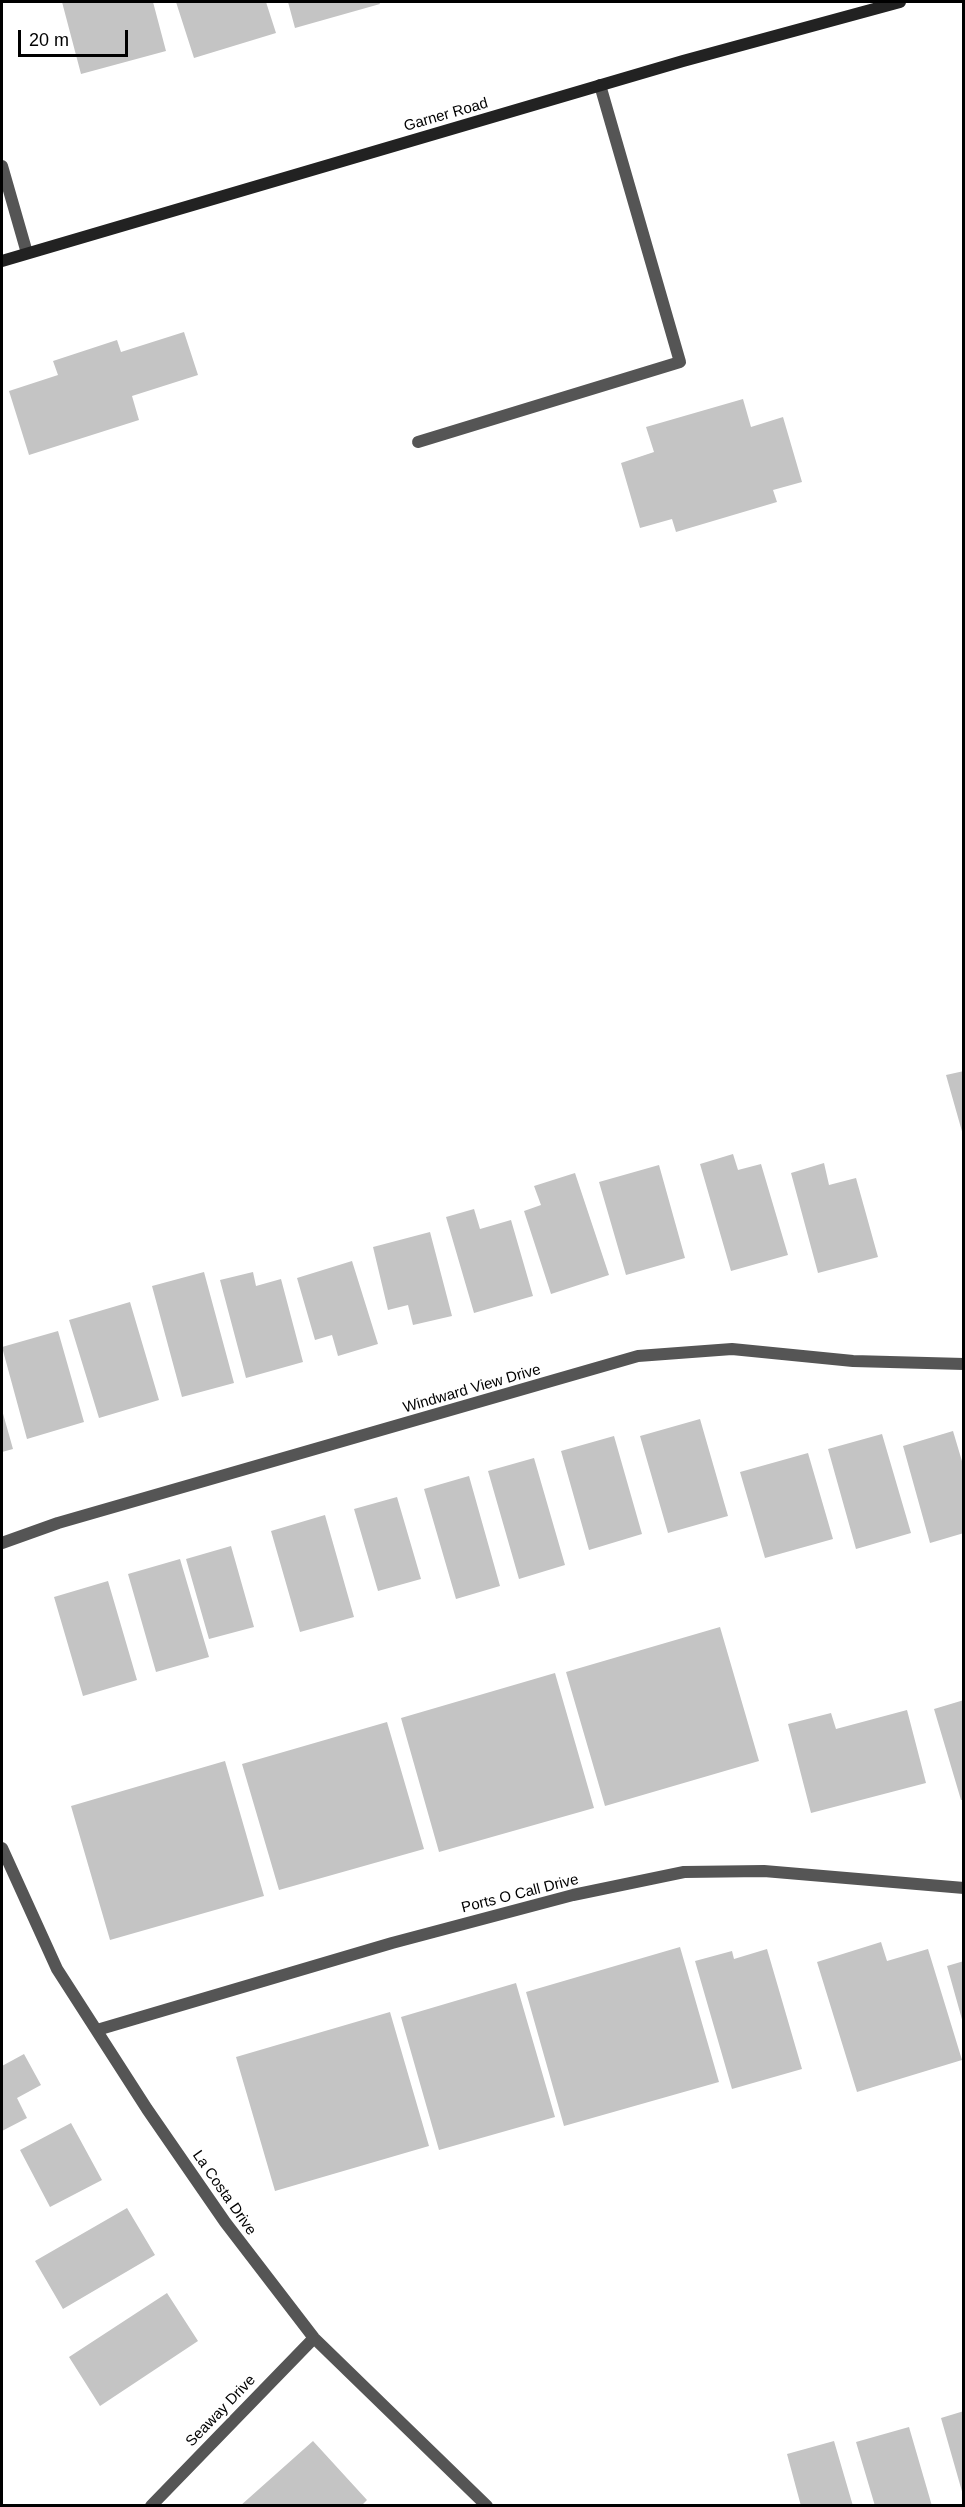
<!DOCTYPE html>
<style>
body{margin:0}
#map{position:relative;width:965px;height:2507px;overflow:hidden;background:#fff;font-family:Helvetica,sans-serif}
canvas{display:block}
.frame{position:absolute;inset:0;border:3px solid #000;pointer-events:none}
.scale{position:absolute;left:18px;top:30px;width:110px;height:27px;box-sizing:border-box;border:3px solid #000;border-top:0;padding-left:8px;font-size:18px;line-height:21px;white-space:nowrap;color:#000;-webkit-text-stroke:4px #fff;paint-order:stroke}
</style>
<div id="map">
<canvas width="965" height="2507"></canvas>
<div class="frame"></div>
<div class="scale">20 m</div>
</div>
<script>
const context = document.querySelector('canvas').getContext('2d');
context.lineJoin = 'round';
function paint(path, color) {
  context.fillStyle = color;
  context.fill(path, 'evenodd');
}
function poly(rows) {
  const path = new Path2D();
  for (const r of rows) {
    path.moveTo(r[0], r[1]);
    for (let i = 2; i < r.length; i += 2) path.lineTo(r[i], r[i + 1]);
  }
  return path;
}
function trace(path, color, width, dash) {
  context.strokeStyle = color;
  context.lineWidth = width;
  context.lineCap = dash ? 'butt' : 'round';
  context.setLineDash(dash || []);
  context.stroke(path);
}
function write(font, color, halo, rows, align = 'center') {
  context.font = font + ' Helvetica,sans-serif';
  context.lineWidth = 5;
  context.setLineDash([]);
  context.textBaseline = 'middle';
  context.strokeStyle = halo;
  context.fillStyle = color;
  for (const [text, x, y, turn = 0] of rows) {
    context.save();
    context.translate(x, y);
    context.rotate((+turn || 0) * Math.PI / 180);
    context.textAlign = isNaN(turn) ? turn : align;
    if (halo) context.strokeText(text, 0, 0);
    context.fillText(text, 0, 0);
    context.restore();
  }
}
const building = poly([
 [62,2,153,2,166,51,81,74],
 [176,2,266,2,276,33,194,58],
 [288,2,379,2,380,4,295,28],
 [184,332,198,375,132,396,139,420,29,455,9,391,58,375,53,361,117,340,121,352],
 [743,399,751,427,783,417,802,482,773,490,777,502,676,532,672,519,640,528,621,463,654,452,646,427],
 [964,1071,964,1135,963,1135,946,1075],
 [733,1154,738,1170,761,1164,788,1255,731,1271,700,1164],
 [824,1163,829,1185,856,1178,878,1257,818,1273,791,1173],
 [659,1165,685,1258,626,1275,599,1182],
 [575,1173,609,1275,551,1294,524,1211,541,1205,534,1186],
 [474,1209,480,1229,511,1220,533,1296,474,1313,446,1217],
 [430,1232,452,1316,413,1325,408,1305,388,1310,373,1247],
 [352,1261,378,1344,338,1356,332,1335,315,1340,297,1278],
 [204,1272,234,1383,182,1397,152,1286],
 [253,1272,256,1286,281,1279,303,1362,246,1378,220,1280],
 [130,1302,159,1400,99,1418,69,1320],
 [58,1331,84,1422,27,1439,2,1347],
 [2,1410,13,1449,2,1452],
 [700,1419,728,1516,668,1533,640,1436],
 [953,1431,964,1468,964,1533,930,1543,903,1446],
 [882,1434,911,1533,856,1549,828,1449],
 [614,1436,642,1534,589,1550,561,1451],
 [808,1453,833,1539,765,1558,740,1472],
 [534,1458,565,1565,519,1579,488,1471],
 [469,1476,500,1586,456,1599,424,1489],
 [397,1497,421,1579,378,1591,354,1509],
 [325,1515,354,1617,300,1632,271,1531],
 [231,1546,254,1627,209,1639,186,1559],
 [180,1559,209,1657,156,1672,128,1574],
 [108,1581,137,1680,83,1696,54,1597],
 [720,1627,759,1761,605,1806,566,1672],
 [555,1673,594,1808,439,1852,401,1718],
 [964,1700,964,1800,961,1800,934,1709],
 [907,1710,926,1783,811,1813,788,1724,831,1713,836,1729],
 [387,1722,424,1849,279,1890,242,1764],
 [225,1761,264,1896,110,1940,71,1806],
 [881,1942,887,1961,928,1949,962,2060,857,2092,817,1962],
 [680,1947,719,2082,564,2126,526,1992],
 [767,1949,802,2069,732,2089,695,1961,732,1951,734,1959],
 [964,1961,964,2023,963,2023,947,1966],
 [516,1983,555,2117,439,2150,401,2017],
 [390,2012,429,2146,275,2191,236,2057],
 [24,2054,41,2085,17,2098,27,2118,2,2131,2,2066],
 [71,2123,102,2180,50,2207,20,2150],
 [127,2208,155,2255,63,2309,35,2261],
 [167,2293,198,2341,100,2406,69,2357],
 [964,2411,964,2495,963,2495,941,2418],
 [909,2427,932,2506,875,2506,856,2442],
 [313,2441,367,2500,361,2506,240,2506],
 [834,2441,853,2506,801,2506,787,2454]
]);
const lane = poly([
 [418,442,680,362,600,85]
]);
const street = poly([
 [2,166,27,253],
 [2,1543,58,1523,638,1356,732,1349,853,1361,964,1364],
 [2,1848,57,1969,147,2109,225,2222,314,2338,487,2506],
 [97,2030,392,1943,573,1895,684,1872,764,1871,964,1888],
 [151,2506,314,2338]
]);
const secondary = poly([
 [2,261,683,61,900,2]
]);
const streetNames = [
 ["Garner Road",446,115,-16],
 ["Windward View Drive",472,1389,-16],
 ["Ports O Call Drive",520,1894,-14],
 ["La Costa Drive",224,2193,55],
 ["Seaway Drive",221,2411,-46]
];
paint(building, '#c4c4c4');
trace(lane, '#555', 12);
trace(street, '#555', 12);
trace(secondary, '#222', 12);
write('15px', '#000', '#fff', streetNames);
</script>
